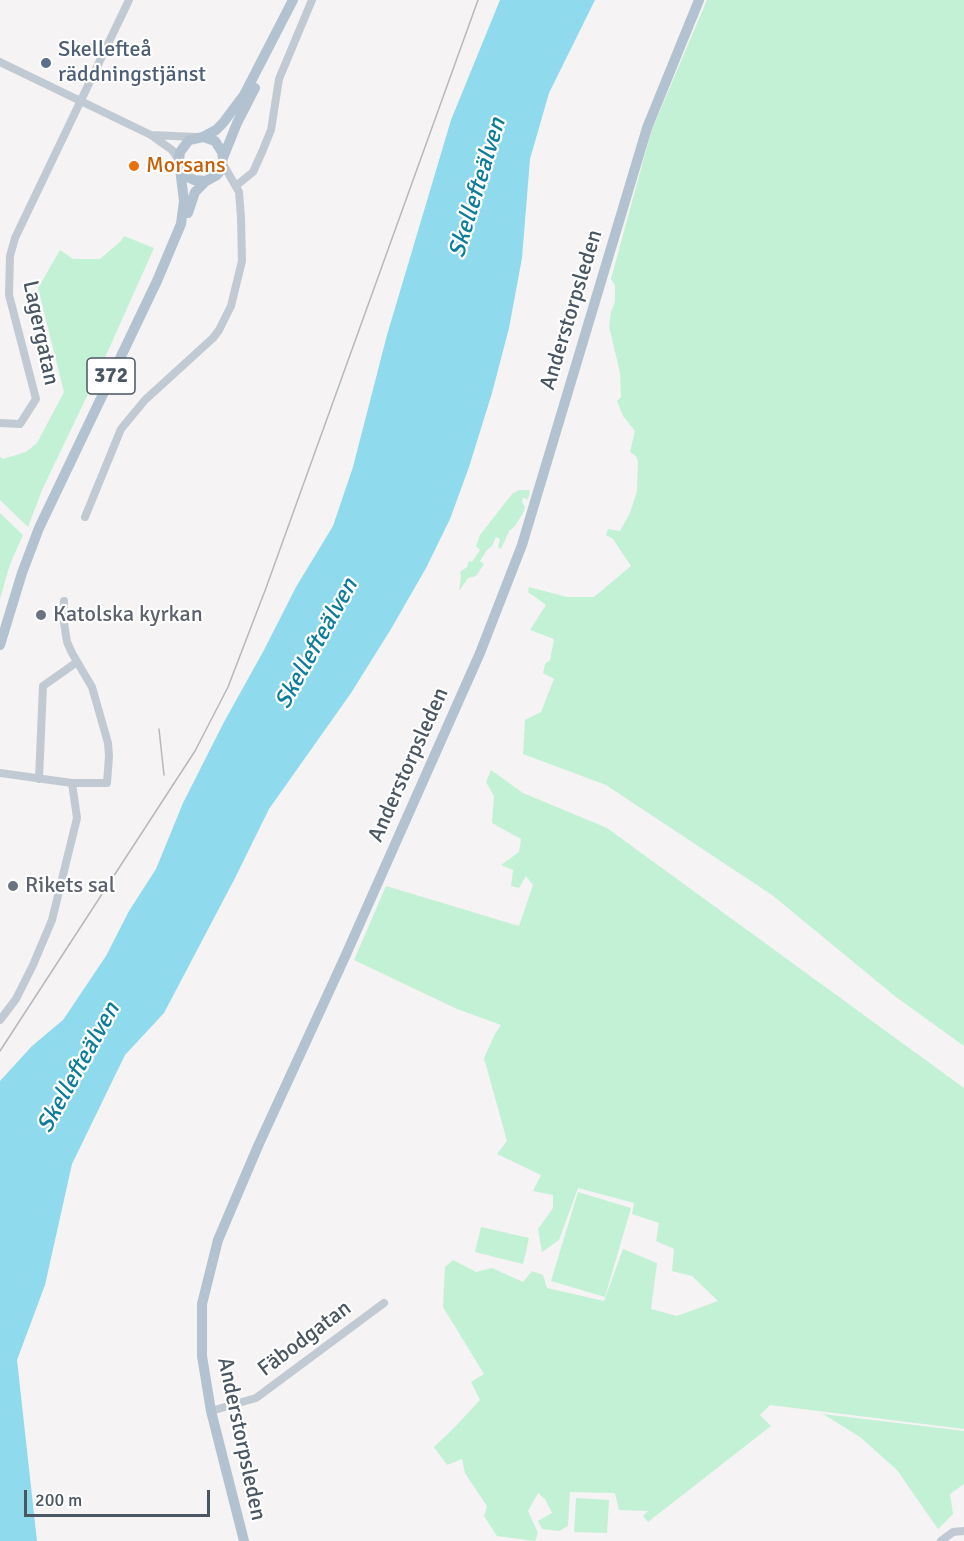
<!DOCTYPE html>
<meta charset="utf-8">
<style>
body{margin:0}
#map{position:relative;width:964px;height:1541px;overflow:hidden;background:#f5f3f3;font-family:Signika,sans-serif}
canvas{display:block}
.scale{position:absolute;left:24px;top:1490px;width:186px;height:27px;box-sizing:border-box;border:3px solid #4a5661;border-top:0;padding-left:8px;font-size:18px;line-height:21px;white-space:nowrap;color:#4a5661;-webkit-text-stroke:4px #fff;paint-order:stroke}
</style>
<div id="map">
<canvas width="964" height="1541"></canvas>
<div class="scale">200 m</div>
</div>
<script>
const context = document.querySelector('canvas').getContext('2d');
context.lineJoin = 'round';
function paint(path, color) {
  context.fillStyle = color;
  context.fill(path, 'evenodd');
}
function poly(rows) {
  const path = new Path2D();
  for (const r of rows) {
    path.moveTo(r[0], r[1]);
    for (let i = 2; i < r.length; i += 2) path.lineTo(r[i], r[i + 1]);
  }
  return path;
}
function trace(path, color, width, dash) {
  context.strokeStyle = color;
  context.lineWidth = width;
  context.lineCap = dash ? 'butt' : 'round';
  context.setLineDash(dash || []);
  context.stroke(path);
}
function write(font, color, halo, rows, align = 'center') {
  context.font = font + ' Signika,sans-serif';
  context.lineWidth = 4.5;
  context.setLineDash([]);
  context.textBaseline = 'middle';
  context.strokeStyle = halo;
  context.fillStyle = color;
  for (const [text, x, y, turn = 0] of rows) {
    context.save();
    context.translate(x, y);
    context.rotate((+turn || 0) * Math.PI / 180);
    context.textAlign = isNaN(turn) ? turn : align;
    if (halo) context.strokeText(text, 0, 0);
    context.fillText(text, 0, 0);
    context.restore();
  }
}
const green = poly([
 [707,0,964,0,964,1046,896,997,772,895,606,785,523,754,525,720,541,712,554,679,543,673,545,664,550,660,554,639,530,630,546,605,528,592,529,587,567,597,594,597,631,566,613,539,606,535,608,529,620,531,630,513,637,491,638,461,636,456,630,452,635,431,623,416,617,401,621,397,620,373,609,326,611,312,615,302,615,285,611,279,651,132],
 [124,236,154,248,99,371,42,490,28,527,0,500,0,457,3,459,26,452,37,443,64,392,38,288,60,250,73,259,100,259,121,241],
 [519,490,529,490,530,494,527,500,523,497,522,502,525,507,523,513,515,526,509,531,501,549,498,547,500,539,496,537,492,546,487,550,480,561,484,564,476,576,468,578,459,591,461,576,460,572,467,567,469,561,472,562,480,550,476,546,480,535,512,494],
 [0,513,23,535,10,564,0,599],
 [491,770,523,793,607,828,964,1088,964,1429,770,1405,760,1415,771,1426,648,1522,643,1516,648,1511,619,1510,615,1493,570,1492,568,1526,559,1531,542,1529,538,1521,552,1513,545,1499,538,1493,528,1511,538,1533,535,1541,497,1536,484,1516,487,1506,465,1473,462,1459,447,1465,434,1447,453,1429,480,1400,471,1382,484,1374,443,1307,445,1267,453,1260,476,1272,492,1268,523,1282,532,1271,543,1275,547,1288,604,1301,623,1249,657,1263,651,1309,677,1316,718,1301,692,1276,672,1271,674,1249,656,1241,659,1223,632,1214,634,1203,578,1188,559,1240,542,1252,538,1229,553,1208,553,1195,533,1191,541,1175,497,1154,507,1141,484,1058,495,1034,501,1025,457,1009,354,960,386,886,519,926,533,885,526,876,519,888,511,886,513,870,501,865,519,852,521,839,492,823,494,796,486,782],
 [578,1192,631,1208,605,1297,551,1281],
 [481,1227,529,1238,523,1264,475,1252],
 [823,1414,964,1431,964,1484,950,1494,953,1514,938,1529,897,1470,860,1437],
 [576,1498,609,1500,607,1533,574,1532]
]);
const water = poly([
 [500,0,595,0,549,93,530,159,522,258,509,328,492,393,469,467,450,519,426,568,391,629,351,693,269,809,235,878,164,1013,125,1055,72,1164,45,1285,17,1360,37,1541,0,1541,0,1081,32,1046,63,1020,106,956,129,911,156,869,183,803,224,722,264,650,296,587,333,526,353,467,387,335,451,120]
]);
const minor = poly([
 [0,62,151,135,172,150,179,160],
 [151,135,196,137],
 [237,185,253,172,262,152,271,130,279,79,312,0],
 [0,423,20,424,36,399,9,295,10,256,15,238,129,0],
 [85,517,121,429,145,400,213,338,219,330,231,306,242,261,241,218,239,192,223,164],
 [0,773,72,783,107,783,109,756,108,743,92,687,72,653,67,642,63,616,64,601],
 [39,779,43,686,77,662],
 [0,1020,16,999,33,965,52,920,77,818,72,783],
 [211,1411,256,1398,384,1303],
 [941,1541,953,1532,964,1531]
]);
const major = poly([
 [203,137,216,130,223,123,244,95,293,0],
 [223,158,237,123,255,88],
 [188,213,195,192,206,181],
 [0,645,22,573,39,528,157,281,181,224,184,201,179,160,180,152,189,140,203,137,215,141,222,152,223,158,221,170,217,175,206,181,194,180,188,177,181,167],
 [244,1541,211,1411,202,1356,202,1304,218,1240,258,1146,344,959,480,653,522,545,647,128,699,0]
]);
const rail = poly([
 [159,729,164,775],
 [0,1051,195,751,228,687,266,588,478,0]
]);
const markers = [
 [46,63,6,"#5c6f8a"],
 [134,166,6,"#e8710a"],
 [41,615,6,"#6b7280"],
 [13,886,6,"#6b7280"]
];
const shields = [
 [111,376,48]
];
const shieldNames = [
 ["372",111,376]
];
const serviceNames = [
 ["Skellefteå",58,50],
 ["räddningstjänst",58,75]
];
const foodNames = [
 ["Morsans",146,166]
];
const streetNames = [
 ["Anderstorpsleden",572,310,-73],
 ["Lagergatan",40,333,78],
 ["Anderstorpsleden",409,765,-66],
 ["Fäbodgatan",305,1339,-37],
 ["Anderstorpsleden",241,1439,78]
];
const worshipNames = [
 ["Katolska kyrkan",53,615],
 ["Rikets sal",25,886]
];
const waterNames = [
 ["Skellefteälven",478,188,-73],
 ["Skellefteälven",317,644,-61],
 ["Skellefteälven",79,1068,-61]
];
paint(green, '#c3f1d5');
paint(water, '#90daee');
trace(minor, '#c1cad2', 8);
trace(major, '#b3c2d1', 10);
trace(rail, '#b5b8bd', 1.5);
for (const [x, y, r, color] of markers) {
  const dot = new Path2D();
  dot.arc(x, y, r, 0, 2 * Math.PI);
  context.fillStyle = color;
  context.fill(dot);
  trace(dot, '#fff', 2);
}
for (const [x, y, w] of shields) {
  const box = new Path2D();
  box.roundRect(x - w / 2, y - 18, w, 36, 4.5);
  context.fillStyle = '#fff';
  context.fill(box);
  trace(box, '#4a5661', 1.5);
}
write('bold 21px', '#4a5661', null, shieldNames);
write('22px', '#4e5e75', '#fff', serviceNames, 'left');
write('22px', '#c56008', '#fff', foodNames, 'left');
write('22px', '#4a5661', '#fff', streetNames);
write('22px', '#5b616d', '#fff', worshipNames, 'left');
write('italic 24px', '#0c7c9b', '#fff', waterNames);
</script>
